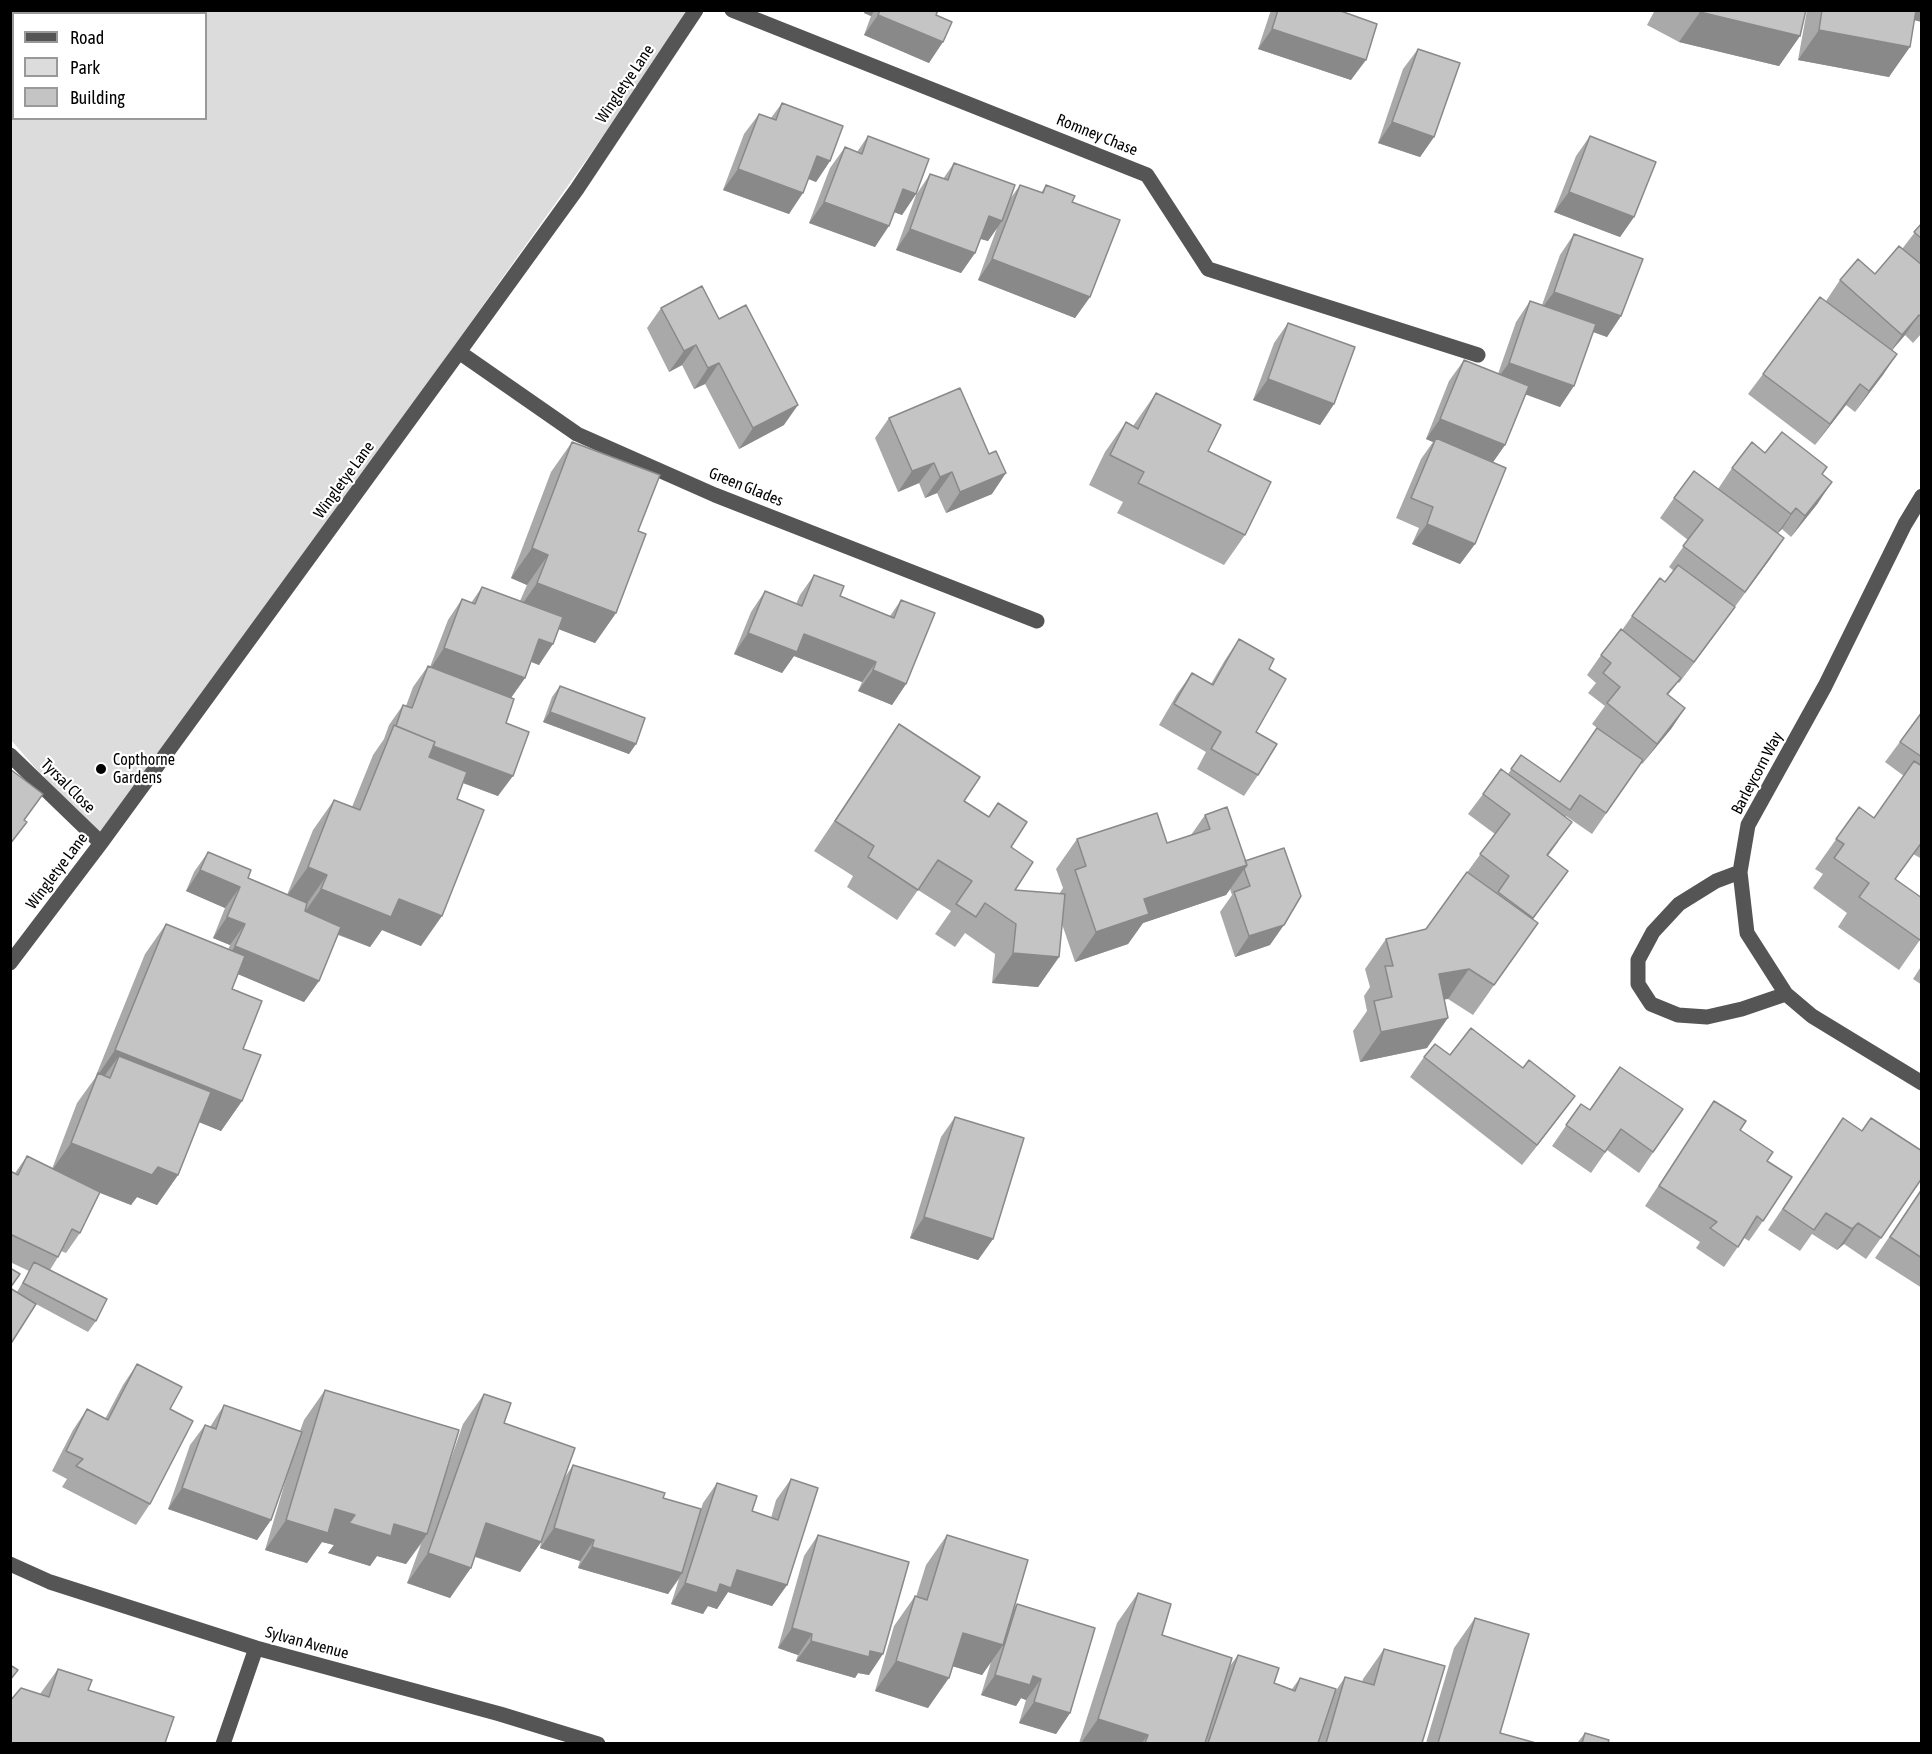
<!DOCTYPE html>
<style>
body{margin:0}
#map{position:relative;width:1932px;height:1754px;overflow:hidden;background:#fff;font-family:"Asap Condensed",sans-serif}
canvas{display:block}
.frame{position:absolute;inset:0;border:12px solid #000;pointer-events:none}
.legend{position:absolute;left:12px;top:12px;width:195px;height:108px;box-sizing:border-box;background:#fff;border:2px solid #999;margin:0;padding:8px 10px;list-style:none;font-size:18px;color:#000}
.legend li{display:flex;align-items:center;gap:12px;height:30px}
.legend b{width:30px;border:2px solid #999}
</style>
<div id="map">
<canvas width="1932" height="1754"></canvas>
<div class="frame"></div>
<ul class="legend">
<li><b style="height:8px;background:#555"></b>Road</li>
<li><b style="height:16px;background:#dcdcdc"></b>Park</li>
<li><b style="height:16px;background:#c4c4c4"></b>Building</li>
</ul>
</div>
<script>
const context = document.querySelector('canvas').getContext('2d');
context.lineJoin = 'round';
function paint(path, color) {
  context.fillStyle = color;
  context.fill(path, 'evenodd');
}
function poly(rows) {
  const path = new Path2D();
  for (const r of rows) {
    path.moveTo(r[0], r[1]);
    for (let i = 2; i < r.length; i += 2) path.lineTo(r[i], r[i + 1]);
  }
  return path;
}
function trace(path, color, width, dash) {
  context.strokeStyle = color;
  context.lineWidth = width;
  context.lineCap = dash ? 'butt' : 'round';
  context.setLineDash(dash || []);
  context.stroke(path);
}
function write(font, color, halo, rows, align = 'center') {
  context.font = font + ' "Asap Condensed",sans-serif';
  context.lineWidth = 4.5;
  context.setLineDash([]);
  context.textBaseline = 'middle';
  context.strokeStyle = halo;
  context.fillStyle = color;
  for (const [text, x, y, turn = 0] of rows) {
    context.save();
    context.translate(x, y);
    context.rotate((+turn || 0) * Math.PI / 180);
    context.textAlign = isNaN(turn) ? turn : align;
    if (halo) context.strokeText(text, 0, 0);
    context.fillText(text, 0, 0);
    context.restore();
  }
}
const green = poly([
 [10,11,692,11,101,843,11,740],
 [14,14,206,14,206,118,14,118]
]);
const minor = poly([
 [732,10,1147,175,1208,269,1478,355],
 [459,352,577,434,715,495,1037,621],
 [1922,496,1905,524,1825,686,1748,825,1740,872,1747,933,1786,994,1812,1016,1922,1083],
 [10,755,101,843],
 [1740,872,1716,881,1679,904,1653,932,1638,960,1638,984,1651,1004,1678,1015,1707,1017,1742,1009,1786,994],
 [10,963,101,843,459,352,577,189,696,10],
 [10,1564,50,1582,256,1648,500,1714,598,1744],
 [223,1744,256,1648]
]);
const wall = poly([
 [865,10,938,10,936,15,929,63,864,35,871,16,864,13],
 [1272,10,1338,10,1351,80,1258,49,1270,13],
 [1655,10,1806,10,1800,36,1779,66,1679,42,1647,25],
 [1807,10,1922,10,1922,22,1915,20,1889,77,1798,60],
 [1418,49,1434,137,1420,157,1378,143,1403,69],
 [782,103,830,161,816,182,808,179,789,214,723,190,744,134,759,114,771,118],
 [868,136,916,194,902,215,894,212,875,247,809,223,830,168,845,147,857,152],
 [1590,136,1634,217,1620,237,1554,212,1576,156],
 [954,163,1010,199,1020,185,1041,193,1046,185,1072,202,1090,297,1075,318,978,280,997,228,988,241,980,239,975,253,961,273,896,250,916,195,930,174,943,179],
 [1922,223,1922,333,1913,343,1905,335,1892,350,1897,354,1855,412,1846,405,1815,445,1748,394,1763,374,1826,301,1840,280,1875,274,1902,249],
 [1574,234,1621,316,1607,337,1593,332,1560,407,1526,394,1505,445,1493,462,1475,544,1460,564,1412,544,1419,528,1396,518,1421,459,1433,442,1426,439,1449,381,1464,360,1498,374,1516,322,1530,301,1542,305,1560,255],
 [661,308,719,319,784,425,739,449,705,384,694,389,682,365,669,372,647,328],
 [1288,323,1334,404,1320,425,1253,400,1274,343],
 [1156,393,1208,451,1245,535,1224,565,1117,513,1123,502,1089,485,1105,452,1126,422,1133,426],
 [889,418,992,494,946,513,937,493,925,498,919,483,898,492,875,438],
 [572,442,638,531,616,613,595,643,559,629,539,665,531,662,525,678,511,698,506,723,498,796,463,783,457,799,421,946,382,930,370,947,338,935,319,981,304,1002,238,974,232,989,243,1049,242,1101,221,1131,199,1122,178,1175,157,1205,137,1197,131,1205,100,1193,80,1233,66,1253,61,1251,58,1257,50,1270,96,1321,88,1332,36,1304,17,1292,29,1271,10,1262,10,1171,15,1173,27,1156,52,1169,77,1103,95,1078,145,954,166,924,228,950,230,945,213,938,225,908,186,891,194,872,208,852,248,878,287,895,313,830,334,800,352,807,373,755,384,739,389,725,403,705,406,706,413,687,428,666,430,667,448,620,462,599,471,603,482,587,520,601,527,585,511,578,551,472],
 [1765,453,1822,474,1818,503,1791,537,1782,529,1778,533,1770,559,1679,683,1678,682,1668,695,1685,708,1671,729,1642,764,1641,763,1592,834,1566,816,1558,842,1548,856,1568,871,1533,919,1538,923,1473,1015,1448,999,1444,999,1427,1048,1360,1062,1353,1031,1367,1011,1364,996,1370,987,1365,969,1386,939,1426,929,1495,834,1468,814,1483,794,1508,774,1521,755,1560,782,1601,731,1592,724,1605,706,1588,693,1596,683,1587,675,1601,655,1622,630,1632,616,1665,582,1674,571,1669,567,1688,540,1660,518,1674,498,1718,489,1732,468],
 [814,575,840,596,890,616,901,600,906,684,892,705,858,691,862,682,794,656,782,673,734,654,751,612,765,591,796,604,800,595],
 [1239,639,1269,669,1256,732,1258,775,1244,796,1197,769,1206,752,1159,725,1177,694,1192,673,1211,684,1225,660],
 [560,686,636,744,629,754,543,722,552,697],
 [1922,712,1922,859,1913,854,1895,880,1922,937,1899,970,1838,927,1847,913,1813,888,1823,874,1815,869,1859,807,1874,818,1904,776,1885,762],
 [899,724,964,801,988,817,998,803,1011,847,1015,890,1059,894,1063,888,1056,869,1077,839,1167,843,1191,835,1205,815,1227,807,1270,945,1235,957,1220,912,1232,895,1230,889,1226,895,1143,923,1128,944,1075,962,1062,924,1059,957,1038,987,992,983,995,954,965,933,955,947,935,934,951,911,918,890,897,920,847,887,853,876,814,851],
 [1922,965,1922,985,1913,979],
 [1450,1055,1560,1116,1522,1165,1410,1077,1424,1057],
 [1714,1101,1767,1161,1763,1221,1749,1241,1744,1238,1724,1267,1696,1248,1700,1242,1645,1206],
 [1581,1104,1590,1110,1683,1109,1639,1173,1607,1150,1591,1173,1552,1146],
 [955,1117,993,1239,978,1260,910,1238,941,1137],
 [1843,1118,1881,1238,1866,1259,1844,1244,1837,1250,1812,1234,1800,1251,1768,1230],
 [1922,1188,1922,1288,1875,1258],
 [137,1364,170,1409,150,1504,136,1525,62,1487,67,1479,52,1471,73,1430,87,1409,105,1419,123,1385],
 [325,1390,447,1470,463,1424,484,1394,504,1423,565,1477,573,1465,700,1512,703,1503,717,1483,752,1511,771,1518,776,1500,791,1479,787,1585,772,1606,728,1592,717,1609,708,1606,703,1614,671,1604,679,1579,668,1594,578,1568,580,1561,540,1548,541,1542,520,1572,475,1557,450,1598,407,1583,421,1544,406,1564,377,1556,370,1566,328,1553,334,1545,322,1542,307,1563,265,1550,289,1469,271,1520,257,1540,168,1509,190,1445,205,1425,210,1427,224,1405,300,1431,304,1420],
 [818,1535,869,1675,858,1673,855,1678,796,1661,798,1655,778,1648,804,1556],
 [947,1535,1014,1608,1017,1604,1070,1713,1056,1734,1019,1723,1026,1700,1021,1698,1016,1706,981,1695,991,1662,982,1675,952,1666,928,1708,875,1691,894,1626,915,1596,916,1597,926,1565],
 [1138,1593,1162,1635,1229,1667,1238,1655,1274,1683,1292,1689,1300,1678,1335,1692,1345,1677,1362,1682,1363,1679,1384,1649,1422,1743,1079,1743,1117,1623],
 [1475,1618,1500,1733,1536,1743,1426,1743,1454,1648],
 [58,1669,88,1690,165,1743,40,1694],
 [1585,1733,1608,1743,1577,1743]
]);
const shadedWall = poly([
 [866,10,875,10,871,16,864,13],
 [1904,10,1922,10,1922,22,1900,17],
 [1700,12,1800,36,1779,66,1679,42],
 [878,15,943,42,929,63,864,35],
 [1272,29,1366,60,1351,80,1258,49],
 [1819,30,1910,47,1889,77,1798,60],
 [1392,122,1434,137,1420,157,1378,143],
 [817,156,830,161,816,182,802,176],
 [738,169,803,193,789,214,723,190],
 [903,189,916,194,902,215,888,210],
 [1569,192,1634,217,1620,237,1554,212],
 [824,202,889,226,875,247,809,223],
 [989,216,1002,221,988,241,975,237],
 [910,229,975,253,961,273,896,250],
 [992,259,1090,297,1075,318,978,280],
 [1554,292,1621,316,1607,337,1539,312],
 [1919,315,1905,335,1888,355,1902,335],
 [696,345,682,365,669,372,684,351],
 [1897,354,1883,375,1855,412,1869,391],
 [719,363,705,384,694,389,708,368],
 [1509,363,1574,386,1560,407,1494,383],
 [1268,379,1334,404,1320,425,1253,400],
 [1860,384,1846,405,1815,445,1830,424],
 [798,405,784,425,739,449,753,428],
 [1440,419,1505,445,1491,465,1436,438,1433,442,1426,439],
 [934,463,919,483,898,492,912,471],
 [952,472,937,493,925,498,940,477],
 [1006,473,992,494,946,513,960,492],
 [1832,482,1818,503,1791,537,1805,516],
 [1796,508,1782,529,1776,535,1791,514],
 [1427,524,1475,544,1460,564,1412,544],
 [1784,538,1770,559,1730,612,1745,592],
 [532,548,548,555,527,585,511,578],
 [537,583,616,613,595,643,516,613],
 [1735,607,1720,628,1679,683,1694,662],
 [748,633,804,634,876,662,862,682,794,656,782,673,734,654],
 [539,639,553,644,539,665,525,659],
 [444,648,525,678,510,699,430,669],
 [873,670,906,684,892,705,858,691],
 [1685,708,1671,729,1642,764,1657,744],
 [550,712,636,744,629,754,543,722],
 [394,731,513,776,498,796,383,753],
 [1247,865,1226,895,1143,923,1128,944,1075,962,1096,932,1144,899],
 [308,867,327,875,306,905,286,897],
 [200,870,240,887,225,908,186,891],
 [321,889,399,899,442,916,421,946,382,930,370,947,300,919],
 [227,917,245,924,230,945,213,938],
 [1284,925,1270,945,1235,957,1249,936],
 [235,946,319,981,304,1002,221,967],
 [1013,953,1059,957,1038,987,992,983],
 [1469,969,1448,999,1418,1004,1439,974],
 [1448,1018,1427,1048,1360,1062,1381,1032],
 [115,1050,242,1101,221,1131,105,1084,110,1078,119,1056,100,1082,98,1075],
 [1575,1096,1560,1116,1522,1165,1537,1145],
 [71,1143,158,1167,178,1175,157,1205,137,1197,131,1205,50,1173],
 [924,1217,993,1239,978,1260,910,1238],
 [1858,1223,1844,1244,1837,1250,1852,1229],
 [182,1488,271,1520,257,1540,168,1509],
 [335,1509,394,1524,427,1534,406,1564,377,1556,370,1566,328,1553,334,1545,322,1542,307,1563,265,1550,286,1520],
 [486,1523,541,1542,520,1572,465,1553],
 [554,1528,594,1540,580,1561,540,1548],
 [592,1547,682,1573,668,1594,578,1568],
 [428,1553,471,1568,450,1598,407,1583],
 [737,1570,787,1585,772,1606,728,1592,717,1609,708,1606,703,1614,671,1604,685,1583,720,1584],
 [792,1628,812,1634,798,1655,778,1648],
 [963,1633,1003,1645,982,1675,942,1663],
 [811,1641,870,1651,883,1654,869,1675,858,1673,855,1678,796,1661],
 [896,1661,949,1678,928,1708,875,1691],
 [995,1675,1033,1676,1041,1679,1026,1700,1021,1698,1016,1706,981,1695],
 [1034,1702,1070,1713,1056,1734,1019,1723],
 [1098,1719,1148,1735,1142,1743,1081,1743]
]);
const building = poly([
 [880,10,938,10,936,15,952,22,943,42,878,15,880,10],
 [1278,10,1338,10,1377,24,1366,60,1272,29,1278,10],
 [1697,10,1806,10,1800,36,1700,12,1697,10],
 [1822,10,1916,10,1910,47,1819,30,1822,10],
 [1418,49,1460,63,1434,137,1392,122,1418,49],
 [782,103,843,126,830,161,817,156,803,193,738,169,759,114,776,120,782,103],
 [868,136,929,159,916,194,903,189,889,226,824,202,845,147,862,154,868,136],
 [1590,136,1656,162,1634,217,1569,192,1590,136],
 [954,163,1015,185,1002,221,989,216,975,253,910,229,930,174,948,180,954,163],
 [1020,185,1043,193,1046,185,1075,196,1072,202,1120,220,1090,297,992,259,1020,185],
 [1922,223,1922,239,1914,232,1922,223],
 [1574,234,1643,259,1621,316,1554,292,1574,234],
 [1899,246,1922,265,1922,317,1919,315,1902,335,1840,280,1858,259,1875,274,1899,246],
 [702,286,719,319,746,305,798,405,753,428,719,363,708,368,696,345,684,351,661,308,702,286],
 [1820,297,1897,354,1869,391,1860,384,1830,424,1763,374,1820,297],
 [1530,301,1596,324,1574,386,1509,363,1530,301],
 [1288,323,1355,347,1334,404,1268,379,1288,323],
 [1464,360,1529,386,1505,445,1440,419,1464,360],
 [960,388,989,454,996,451,1006,473,960,492,952,472,940,477,934,463,912,471,889,418,960,388],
 [1156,393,1221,425,1208,451,1271,482,1245,535,1138,483,1144,472,1110,455,1126,422,1138,429,1156,393],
 [1782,432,1827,467,1822,474,1832,482,1805,516,1796,508,1791,514,1732,468,1752,442,1765,453,1782,432],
 [1436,438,1506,468,1475,544,1427,524,1433,507,1411,498,1436,438],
 [572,442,660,475,638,531,646,534,616,613,537,583,548,555,532,548,572,442],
 [1694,471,1784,538,1745,592,1683,546,1703,520,1674,498,1694,471],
 [1678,565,1735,607,1694,662,1632,616,1660,578,1665,582,1678,565],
 [814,575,844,586,840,596,894,618,901,600,935,613,906,684,873,670,876,662,804,634,797,652,748,633,765,591,802,606,814,575],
 [482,587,563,617,553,644,539,639,525,678,444,648,462,599,475,604,482,587],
 [1621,629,1681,678,1667,694,1685,708,1657,744,1607,703,1620,687,1603,673,1611,663,1601,655,1621,629],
 [1239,639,1274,659,1269,669,1286,679,1256,732,1277,744,1258,775,1211,749,1221,732,1174,704,1192,673,1213,685,1239,639],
 [428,666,514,699,506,723,529,732,513,776,433,746,435,742,396,726,403,705,412,708,428,666],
 [560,686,645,718,636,744,550,712,560,686],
 [1922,712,1922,757,1900,742,1922,712],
 [899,724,980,777,964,801,989,817,998,803,1027,822,1011,847,1033,862,1015,890,1065,894,1059,957,1013,953,1016,924,985,903,976,917,956,904,972,881,938,860,918,890,868,857,874,846,835,821,899,724],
 [394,725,435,742,429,757,467,772,457,799,484,810,442,916,399,899,391,917,321,889,327,875,308,867,334,800,360,810,394,725],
 [1597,728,1643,760,1606,813,1580,795,1570,810,1511,769,1521,755,1560,782,1597,728],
 [1914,761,1922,766,1922,842,1895,879,1922,898,1922,937,1920,940,1859,897,1869,883,1834,858,1844,844,1836,839,1859,807,1874,818,1914,761],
 [10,769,43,794,24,820,27,822,10,844,10,769],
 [1501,769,1572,822,1547,855,1568,871,1533,918,1498,892,1509,876,1480,854,1510,814,1483,794,1501,769],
 [1227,807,1247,865,1144,899,1149,914,1096,932,1075,870,1086,866,1077,839,1157,813,1167,843,1210,829,1205,815,1227,807],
 [1284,848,1301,896,1284,925,1249,936,1234,892,1250,886,1244,869,1247,865,1245,861,1284,848],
 [208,852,251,870,248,878,307,903,305,911,341,927,319,981,235,946,245,924,227,917,240,887,200,870,208,852],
 [1467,872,1538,923,1494,985,1469,969,1439,974,1448,1018,1381,1032,1374,1001,1392,997,1385,966,1393,966,1386,939,1426,929,1467,872],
 [166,924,245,956,232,989,262,1001,243,1049,261,1055,242,1101,115,1050,166,924],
 [1471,1028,1523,1068,1529,1060,1575,1096,1537,1145,1424,1057,1435,1044,1450,1055,1471,1028],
 [119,1056,211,1092,178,1175,158,1167,152,1175,71,1143,98,1073,110,1078,119,1056],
 [1620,1067,1683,1109,1653,1152,1621,1129,1605,1152,1566,1125,1581,1104,1590,1110,1620,1067],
 [1714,1101,1746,1121,1740,1130,1773,1152,1767,1161,1792,1177,1763,1221,1757,1216,1738,1247,1710,1228,1717,1222,1659,1186,1714,1101],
 [955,1117,1024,1138,993,1239,924,1217,955,1117],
 [1843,1118,1862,1131,1871,1118,1922,1151,1922,1178,1881,1238,1858,1223,1852,1229,1826,1213,1814,1230,1783,1209,1843,1118],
 [27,1156,100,1192,80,1233,72,1229,58,1257,10,1234,10,1171,18,1175,27,1156],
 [1922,1189,1922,1258,1890,1237,1922,1189],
 [34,1262,107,1299,96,1321,23,1283,34,1262],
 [10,1268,20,1274,10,1288,10,1268],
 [10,1288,36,1304,10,1345,10,1288],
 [137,1364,182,1387,170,1409,193,1421,150,1504,76,1466,83,1459,66,1451,87,1409,108,1420,137,1364],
 [325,1390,459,1430,427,1534,394,1524,391,1536,349,1523,355,1515,335,1509,328,1533,286,1520,325,1390],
 [484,1394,511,1403,504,1423,575,1448,541,1542,486,1523,471,1568,428,1553,484,1394],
 [224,1405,302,1432,271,1520,182,1488,205,1425,216,1429,224,1405],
 [573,1465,665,1493,663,1498,701,1509,682,1573,592,1547,594,1540,554,1528,573,1465],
 [791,1479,818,1488,787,1585,737,1570,731,1588,720,1584,717,1593,685,1583,717,1483,757,1496,752,1511,778,1520,791,1479],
 [818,1535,909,1562,883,1654,870,1651,869,1657,811,1641,812,1634,792,1628,818,1535],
 [947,1535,1028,1560,1003,1645,963,1633,949,1678,896,1661,915,1596,927,1600,947,1535],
 [1138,1593,1171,1604,1162,1635,1232,1658,1205,1743,1145,1743,1148,1735,1098,1719,1138,1593],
 [1017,1604,1095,1628,1070,1713,1034,1702,1041,1679,1033,1676,1030,1685,995,1675,1017,1604],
 [1475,1618,1529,1634,1500,1733,1536,1743,1438,1743,1475,1618],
 [1384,1649,1445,1666,1422,1743,1326,1743,1345,1677,1374,1685,1384,1649],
 [1238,1655,1279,1668,1274,1683,1295,1691,1300,1678,1336,1689,1318,1743,1208,1743,1238,1655],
 [10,1665,18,1670,10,1680,10,1665],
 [58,1669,92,1680,88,1690,174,1717,165,1743,10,1743,10,1701,21,1688,49,1697,58,1669],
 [1585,1733,1609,1740,1608,1743,1582,1743,1585,1733]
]);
const markers = [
 [101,769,6,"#000"]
];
const streetNames = [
 ["Wingletye Lane",625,84,-56],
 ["Romney Chase",1097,135,22],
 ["Wingletye Lane",344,480,-54],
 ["Green Glades",746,487,22],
 ["Barleycorn Way",1757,773,-62],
 ["Tyrsal Close",68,786,45],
 ["Wingletye Lane",57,871,-53],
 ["Sylvan Avenue",307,1643,15]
];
const poiNames = [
 ["Copthorne",113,760],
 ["Gardens",113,778]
];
paint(green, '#dcdcdc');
trace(minor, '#555', 15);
paint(wall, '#a9a9a9');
paint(shadedWall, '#898989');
paint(building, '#c4c4c4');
trace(building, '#898989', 1.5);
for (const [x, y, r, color] of markers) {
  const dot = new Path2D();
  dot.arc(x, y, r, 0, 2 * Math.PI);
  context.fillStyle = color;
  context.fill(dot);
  trace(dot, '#fff', 2);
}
write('16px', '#000', '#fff', streetNames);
write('16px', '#000', '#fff', poiNames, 'left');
</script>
